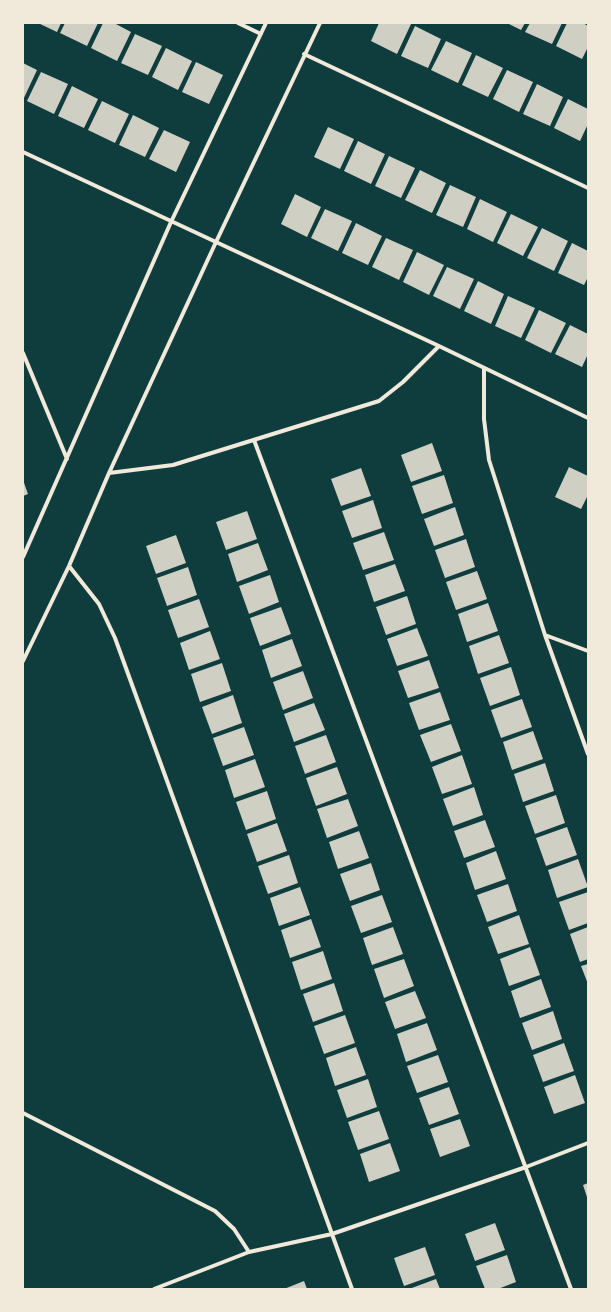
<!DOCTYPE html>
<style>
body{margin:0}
#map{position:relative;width:611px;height:1312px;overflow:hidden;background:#0f3d3e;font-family:"DM Sans",sans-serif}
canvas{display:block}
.frame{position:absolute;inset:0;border:24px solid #f1e9da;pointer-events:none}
</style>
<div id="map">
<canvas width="611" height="1312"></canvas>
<div class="frame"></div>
</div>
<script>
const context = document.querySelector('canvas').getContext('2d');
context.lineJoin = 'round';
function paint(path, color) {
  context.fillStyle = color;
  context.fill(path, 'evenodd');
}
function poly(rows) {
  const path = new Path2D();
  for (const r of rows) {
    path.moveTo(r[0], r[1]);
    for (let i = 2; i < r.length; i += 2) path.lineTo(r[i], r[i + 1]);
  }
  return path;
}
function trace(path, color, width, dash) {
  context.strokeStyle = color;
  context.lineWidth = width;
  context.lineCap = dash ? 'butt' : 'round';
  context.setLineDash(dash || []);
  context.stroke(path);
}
const building = poly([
 [38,23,61,23,57,32],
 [65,23,98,23,87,46,60,33],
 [103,23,114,23,131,32,117,61,91,48],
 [379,23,408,23,411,24,397,54,371,41],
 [507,23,525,23,521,30],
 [530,23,562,23,552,44,525,32],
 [567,23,583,23,588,26,588,47,582,59,556,46],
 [415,26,441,39,428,68,401,56],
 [135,34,162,46,148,75,121,63],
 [446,41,472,53,458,83,431,70],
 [166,48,192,61,178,90,152,77],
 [476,55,503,68,488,97,462,85],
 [196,62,223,75,209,104,182,92],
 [23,63,37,70,23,100],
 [507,70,533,82,519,112,493,99],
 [41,72,68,84,54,114,27,101],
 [537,84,563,97,550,126,523,114],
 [72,86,98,99,84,128,58,116],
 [568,99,588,109,588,124,580,141,554,128],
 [102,101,129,114,115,143,88,130],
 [133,115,159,128,145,157,119,145],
 [328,127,354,139,340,169,314,157],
 [164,130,190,142,176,172,149,159],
 [358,141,385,154,371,184,344,171],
 [389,156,415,168,401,198,375,186],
 [420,170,446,183,432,213,405,200],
 [450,185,476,197,463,227,436,215],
 [295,194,321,207,307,237,281,224],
 [480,199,507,212,493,242,467,229],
 [325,209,352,221,338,251,311,238],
 [511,214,538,227,523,256,497,243],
 [356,223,382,236,368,265,342,253],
 [542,228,568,241,554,271,527,258],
 [386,238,413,250,399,280,372,267],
 [572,243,588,251,588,277,584,285,558,273],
 [417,252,444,265,429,295,403,282],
 [447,267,474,279,460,309,433,296],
 [478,281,504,294,491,324,464,311],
 [508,296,535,308,521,338,495,326],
 [539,310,566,323,551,353,525,340],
 [570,325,588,334,588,354,582,367,555,354],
 [432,443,442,471,411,482,401,455],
 [569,467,588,476,588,495,581,509,555,497],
 [361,468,371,496,341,506,331,479],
 [444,475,453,503,422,514,412,486],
 [23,480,28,494,23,496],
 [373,500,382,528,352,538,342,511],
 [455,507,464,535,434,546,424,519],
 [247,511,257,539,226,550,216,522],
 [384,532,394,560,363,570,353,543],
 [176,535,186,563,156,574,146,546],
 [466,539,475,567,445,578,435,550],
 [258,543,268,570,237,582,228,554],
 [395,564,405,591,374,602,365,575],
 [188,567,197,595,167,606,157,578],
 [477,571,487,599,456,610,446,582],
 [270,575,279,602,249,614,239,586],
 [407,596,416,624,386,635,376,607],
 [199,599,209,627,178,638,168,610],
 [488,603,498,631,467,642,458,614],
 [281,607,291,634,260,646,250,618],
 [417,628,428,656,397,666,387,639],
 [210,631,220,659,189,670,180,643],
 [499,635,509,663,478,674,469,646],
 [292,639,302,666,271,678,262,650],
 [429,660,439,688,408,698,398,671],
 [222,663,231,691,200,702,191,674],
 [511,667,520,695,490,706,480,678],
 [303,671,313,698,283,710,273,682],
 [440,692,450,720,419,730,409,703],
 [233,695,242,723,212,734,202,707],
 [522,699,532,727,501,738,491,710],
 [314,703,325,730,294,742,284,714],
 [451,724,461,751,431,762,420,735],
 [244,727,254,755,223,766,213,738],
 [533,731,543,759,512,770,503,742],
 [326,735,336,762,305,774,295,746],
 [462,755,472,784,442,794,432,767],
 [255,759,265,787,234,798,225,770],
 [545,763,554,791,523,802,514,774],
 [337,767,347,794,316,806,306,778],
 [474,787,483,815,453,826,443,799],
 [267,791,276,819,246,830,236,802],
 [556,795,565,823,535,834,525,806],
 [348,799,358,826,327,838,317,809],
 [485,820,495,847,464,858,454,831],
 [277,823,287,851,257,862,247,834],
 [567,827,577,855,546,866,536,838],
 [359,831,369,858,338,869,329,842],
 [496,851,506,879,475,890,466,863],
 [289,855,298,883,268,894,258,866],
 [578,859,588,887,557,898,548,870],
 [371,863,380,890,350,901,340,874],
 [508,884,517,911,487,922,477,895],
 [300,887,310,915,279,926,270,898],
 [588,892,588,923,569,930,559,902],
 [382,895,392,922,361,933,351,906],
 [519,915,529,944,498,954,488,927],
 [311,919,321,947,290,958,281,930],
 [393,927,403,954,372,965,363,938],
 [588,927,588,959,580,962,570,934],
 [530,947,540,975,509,986,500,959],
 [323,951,332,979,301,990,292,962],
 [404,959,414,986,384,998,374,969],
 [588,964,588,984,581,966],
 [541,979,551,1007,520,1018,511,991],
 [334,983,343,1011,313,1022,303,994],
 [415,991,426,1018,395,1029,385,1002],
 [553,1011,562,1039,532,1050,522,1023],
 [345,1015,355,1043,324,1054,314,1026],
 [427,1023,437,1050,406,1062,397,1034],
 [564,1043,574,1071,543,1082,533,1055],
 [356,1047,366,1075,335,1086,326,1058],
 [438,1055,448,1082,417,1093,407,1066],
 [575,1075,585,1103,554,1114,544,1087],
 [368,1079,377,1107,347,1118,337,1090],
 [449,1087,459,1114,429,1125,419,1098],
 [379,1111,389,1139,358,1150,348,1122],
 [460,1119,470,1146,440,1157,430,1129],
 [390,1143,400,1171,369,1182,360,1154],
 [588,1183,588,1200,583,1185],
 [495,1223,505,1250,475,1261,465,1234],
 [425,1247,435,1275,404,1286,394,1258],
 [507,1255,516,1282,498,1289,485,1289,476,1266],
 [436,1279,440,1289,409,1289],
 [304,1281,307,1289,284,1289]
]);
const minor = poly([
 [238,23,261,34],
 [304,54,588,188],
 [23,152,439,346,588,418],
 [23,353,67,459],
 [484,368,484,419,489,460,545,635,588,754],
 [254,440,571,1289],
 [109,473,173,465,379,401,403,382,439,346],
 [23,557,171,222,266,23],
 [69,566,99,604,115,638,352,1289],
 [545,635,588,651],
 [23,661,69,566,109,473,216,242,320,23],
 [23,1113,215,1211,234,1229,249,1252],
 [154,1289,249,1252,332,1234,526,1167,588,1143]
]);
paint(building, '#cfcfc3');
trace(minor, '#f1e9da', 4);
</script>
